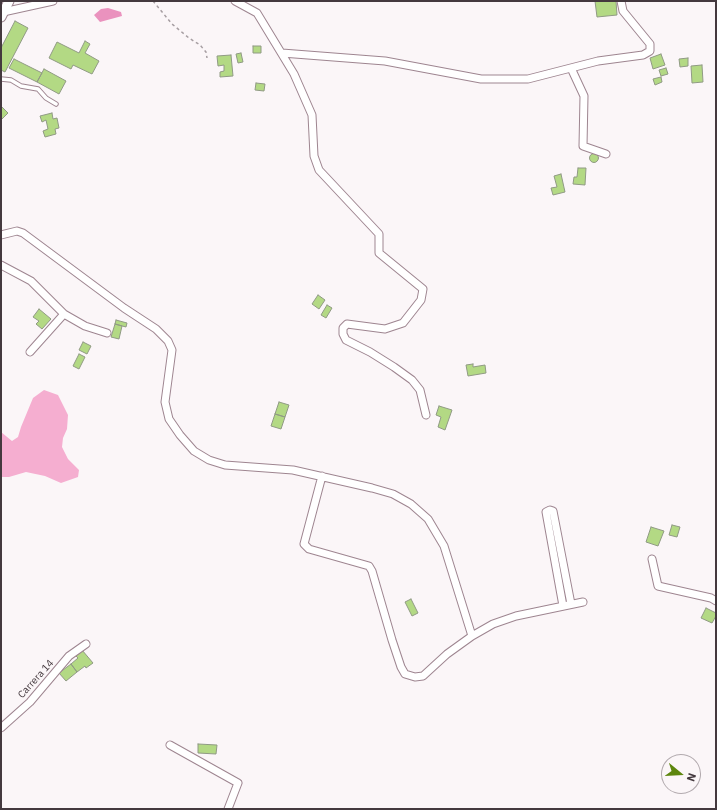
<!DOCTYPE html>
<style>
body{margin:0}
#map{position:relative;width:717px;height:810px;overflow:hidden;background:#fbf6f8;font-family:"IBM Plex Sans",sans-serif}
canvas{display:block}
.frame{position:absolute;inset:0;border:2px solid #44393e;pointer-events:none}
.north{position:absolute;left:661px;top:754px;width:40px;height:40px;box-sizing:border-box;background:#fbf6f8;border:1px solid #b2aaae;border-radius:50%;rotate:108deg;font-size:11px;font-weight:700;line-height:16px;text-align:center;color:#44393e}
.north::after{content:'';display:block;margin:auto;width:14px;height:18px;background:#5d860e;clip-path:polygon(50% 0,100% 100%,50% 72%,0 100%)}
</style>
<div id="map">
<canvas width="717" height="810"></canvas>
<div class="frame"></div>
<div class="north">N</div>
</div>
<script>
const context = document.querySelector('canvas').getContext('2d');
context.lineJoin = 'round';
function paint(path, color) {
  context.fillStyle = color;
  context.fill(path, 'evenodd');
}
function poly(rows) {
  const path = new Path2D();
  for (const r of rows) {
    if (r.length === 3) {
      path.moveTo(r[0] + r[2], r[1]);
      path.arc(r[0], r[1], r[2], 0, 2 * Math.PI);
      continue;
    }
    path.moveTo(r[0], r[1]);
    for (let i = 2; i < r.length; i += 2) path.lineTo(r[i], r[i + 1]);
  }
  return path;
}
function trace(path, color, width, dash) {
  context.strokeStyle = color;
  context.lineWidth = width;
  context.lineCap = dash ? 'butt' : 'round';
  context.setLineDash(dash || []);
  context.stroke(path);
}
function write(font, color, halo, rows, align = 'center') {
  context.font = font + ' "IBM Plex Sans",sans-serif';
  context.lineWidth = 3;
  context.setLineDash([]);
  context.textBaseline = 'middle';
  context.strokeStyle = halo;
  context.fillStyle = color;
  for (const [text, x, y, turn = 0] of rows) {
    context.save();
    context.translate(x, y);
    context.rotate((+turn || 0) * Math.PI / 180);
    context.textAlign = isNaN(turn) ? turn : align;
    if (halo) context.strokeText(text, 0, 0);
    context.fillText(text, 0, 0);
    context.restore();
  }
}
const forest = poly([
 [44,390,58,395,68,415,67,429,63,438,62,447,68,459,79,470,78,477,61,483,45,476,26,472,9,477,1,477,1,432,12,441,18,437,21,427,33,398]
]);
const water = poly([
 [108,8,121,12,122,16,100,22,94,15,101,9]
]);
const building = poly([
 [595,1,616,1,617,15,597,17,595,1],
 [15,21,28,28,5,72,1,70,1,48,15,21],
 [85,41,90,44,85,53,99,61,92,74,73,65,71,69,49,58,57,42,79,53,85,41],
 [253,46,261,46,261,53,253,53,253,46],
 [241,53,243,62,238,63,236,54,241,53],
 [661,54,665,65,653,69,650,58,661,54],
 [231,55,233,76,220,77,220,72,224,71,224,65,218,66,217,56,231,55],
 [688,58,688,66,680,67,679,59,688,58],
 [14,59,42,73,37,82,9,68,14,59],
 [702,65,703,82,692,83,691,66,702,65],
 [666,68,668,74,661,76,659,70,666,68],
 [44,69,66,81,59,94,37,82,44,69],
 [661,77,662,82,655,85,653,79,661,77],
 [256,83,265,84,264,91,255,90,256,83],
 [1,106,8,113,1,120,1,106],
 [52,113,53,119,57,118,59,128,55,129,56,134,45,137,43,131,48,129,46,120,42,122,40,116,52,113],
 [594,158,4.5],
 [578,168,586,168,585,185,573,184,574,177,577,177,578,168],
 [561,174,565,192,553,195,551,188,557,187,554,176,561,174],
 [318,295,325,300,319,309,312,304,318,295],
 [327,305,332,308,326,318,321,315,327,305],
 [39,309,51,319,42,329,36,324,39,321,33,317,39,309],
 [116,320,127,323,126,327,115,324,116,320],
 [115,324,122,326,119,339,111,337,115,324],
 [83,342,91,346,87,354,79,350,83,342],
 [79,354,85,357,79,369,73,366,79,354],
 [473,364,473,367,485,365,486,373,468,376,466,365,473,364],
 [279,402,289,405,285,417,275,414,279,402],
 [439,406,452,410,445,430,438,427,441,417,436,415,439,406],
 [275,414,285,417,281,429,271,426,275,414],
 [672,525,680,527,677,537,669,535,672,525],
 [651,527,664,531,658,546,646,542,651,527],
 [411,599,418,613,412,616,405,602,411,599],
 [706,608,716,613,716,616,712,623,701,618,706,608],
 [82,650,93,663,86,668,85,666,77,672,71,664,78,658,75,655,82,650],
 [71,664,77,672,66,681,59,673,71,664],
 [198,744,217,745,216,754,198,753,198,744]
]);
const path = poly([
 [153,1,172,24,189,38,200,45,206,52,207,58]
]);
const service = poly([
 [1,79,11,80,21,86,38,89,46,98,56,104]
]);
const minor = poly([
 [235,1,257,13,294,74,312,115,314,156,319,170,379,234,379,253,423,289,421,300,403,323,385,329,347,324,343,328,343,334,346,340,370,352,394,367,412,380,420,390,426,415],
 [3,12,53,1],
 [282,53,385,61,481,79,528,79,598,61,643,55,650,51,650,44,623,11,621,1],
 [571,68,584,96,583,146,606,154],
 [1,235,17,231,23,233,124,308,156,329,168,341,172,350,165,402,169,419,180,435,194,451,209,460,225,465,293,470,372,488,393,494,411,504,428,519,444,546,472,636],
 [1,265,31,281,64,314,85,326,107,333],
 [30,352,64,314],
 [322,476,304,544,309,549,369,566,372,571,392,640,401,667,405,674,415,677,423,676,447,654,472,636,493,624,516,616,583,602],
 [652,559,658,586,711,598,716,601],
 [563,606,546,512,550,510,553,511,571,604],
 [1,728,30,702,69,656,86,644],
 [170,745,238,783,228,809]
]);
const secondary = poly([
 [1,17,9,1]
]);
const streetNames = [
 ["Carrera 14",36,679,-48]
];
paint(forest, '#f5aed0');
paint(water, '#ea92be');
paint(building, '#b3d984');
trace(building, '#909a84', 1);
trace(service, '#9e8590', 5.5);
trace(minor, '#9e8590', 9);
trace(secondary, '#9e8590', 11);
trace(path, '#a69ea2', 1.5, [3, 3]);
trace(service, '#fff', 3.5);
trace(minor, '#fff', 7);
trace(secondary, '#fff', 9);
write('10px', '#44393e', '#fbf6f8', streetNames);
</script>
